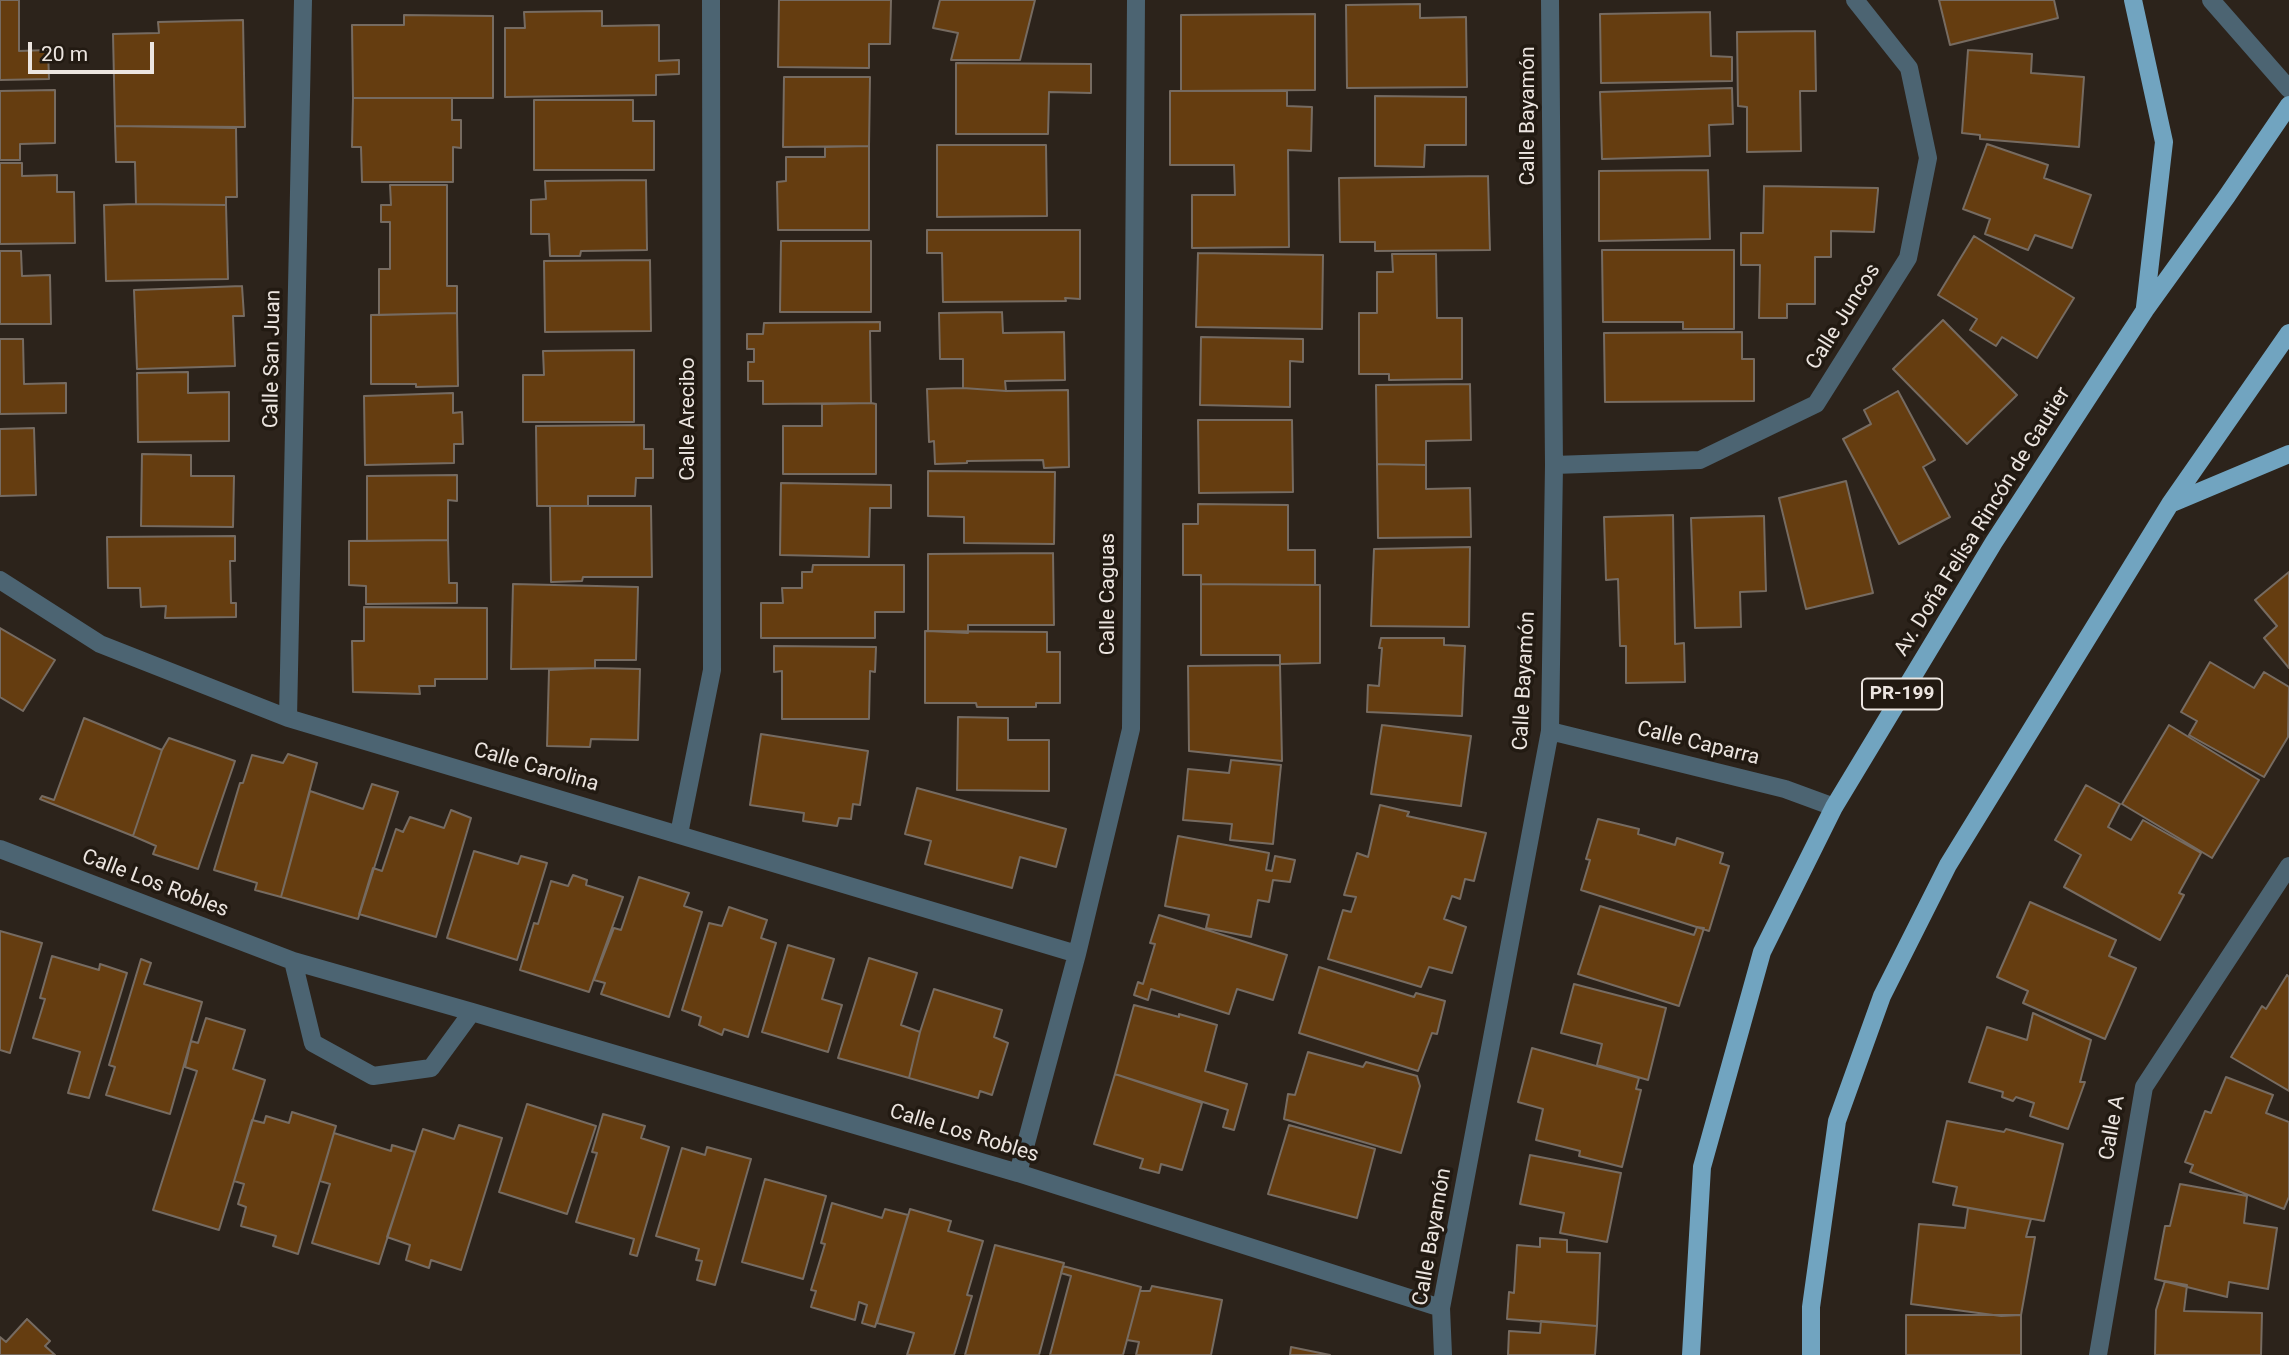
<!DOCTYPE html>
<meta charset="utf-8">
<style>
body{margin:0}
#map{position:relative;width:2289px;height:1355px;overflow:hidden;background:#2c231b;font-family:Roboto,sans-serif}
canvas{display:block}
.scale{position:absolute;left:28px;top:42px;width:126px;height:32px;box-sizing:border-box;border:4px solid #ece5e0;border-top:0;padding-left:9px;font-size:21px;line-height:24px;white-space:nowrap;color:#ece5e0;-webkit-text-stroke:5px #221a12;paint-order:stroke}
</style>
<div id="map">
<canvas width="2289" height="1355"></canvas>
<div class="scale">20 m</div>
</div>
<script>
const context = document.querySelector('canvas').getContext('2d');
context.lineJoin = 'round';
function paint(path, color) {
  context.fillStyle = color;
  context.fill(path, 'evenodd');
}
function poly(rows) {
  const path = new Path2D();
  for (const r of rows) {
    path.moveTo(r[0], r[1]);
    for (let i = 2; i < r.length; i += 2) path.lineTo(r[i], r[i + 1]);
  }
  return path;
}
function trace(path, color, width, dash) {
  context.strokeStyle = color;
  context.lineWidth = width;
  context.lineCap = dash ? 'butt' : 'round';
  context.setLineDash(dash || []);
  context.stroke(path);
}
function write(font, color, halo, rows, align = 'center') {
  context.font = font + ' Roboto,sans-serif';
  context.lineWidth = 7;
  context.setLineDash([]);
  context.textBaseline = 'middle';
  context.strokeStyle = halo;
  context.fillStyle = color;
  for (const [text, x, y, turn = 0] of rows) {
    context.save();
    context.translate(x, y);
    context.rotate((+turn || 0) * Math.PI / 180);
    context.textAlign = isNaN(turn) ? turn : align;
    if (halo) context.strokeText(text, 0, 0);
    context.fillText(text, 0, 0);
    context.restore();
  }
}
const building = poly([
 [0,0,19,0,19,51,48,50,49,79,0,80,0,0],
 [779,0,891,0,890,44,869,44,869,68,778,67,779,0],
 [940,0,1035,0,1020,60,951,60,958,33,933,28,940,0],
 [1939,0,2054,0,2058,18,1950,45,1939,0],
 [1420,4,1420,18,1466,17,1467,87,1347,88,1346,5,1420,4],
 [602,11,602,26,659,25,659,61,679,60,679,74,656,75,656,95,505,97,505,28,525,28,524,12,602,11],
 [1710,12,1711,56,1732,57,1732,81,1601,83,1600,14,1710,12],
 [1315,14,1315,90,1181,91,1181,15,1315,14],
 [404,15,493,16,493,98,353,98,352,25,404,25,404,15],
 [243,20,245,127,115,126,113,34,159,33,158,22,243,20],
 [1815,31,1816,91,1800,91,1801,151,1747,152,1747,107,1738,106,1737,32,1815,31],
 [1968,50,2032,54,2031,73,2084,77,2079,147,1980,139,1980,135,1962,133,1968,50],
 [956,63,1091,64,1091,93,1049,92,1048,134,956,134,956,63],
 [784,77,870,77,869,146,783,147,784,77],
 [1732,88,1733,124,1709,125,1710,156,1602,159,1600,92,1732,88],
 [55,90,55,143,20,144,20,160,0,160,0,91,55,90],
 [1170,91,1287,91,1287,106,1312,107,1311,151,1288,150,1289,247,1192,248,1192,195,1235,195,1234,165,1170,165,1170,91],
 [1375,96,1466,97,1466,145,1425,145,1424,167,1375,166,1375,96],
 [353,98,452,98,452,120,461,120,461,148,453,147,453,182,362,182,361,147,352,147,353,98],
 [534,100,633,100,633,121,654,121,654,170,534,170,534,100],
 [115,126,236,128,237,197,226,197,226,205,136,204,135,162,116,162,115,126],
 [1987,144,2048,165,2044,178,2091,195,2072,248,2035,235,2028,250,1985,234,1990,219,1963,209,1987,144],
 [937,145,1046,145,1047,216,937,217,937,145],
 [869,146,869,230,778,230,777,182,786,181,786,157,825,157,825,147,869,146],
 [0,163,22,163,22,176,57,175,57,192,74,192,75,243,0,244,0,163],
 [1708,170,1710,239,1599,241,1599,171,1708,170],
 [1488,176,1490,250,1375,251,1375,242,1340,242,1339,178,1488,176],
 [646,180,647,250,581,251,580,256,550,256,549,234,531,234,531,200,546,199,545,181,646,180],
 [390,185,447,185,447,286,457,286,457,313,379,315,379,269,390,269,390,222,381,222,381,205,391,205,390,185],
 [1764,186,1878,188,1878,190,1874,232,1831,231,1831,257,1815,257,1815,304,1787,304,1787,318,1759,318,1760,265,1741,265,1741,233,1763,233,1764,186],
 [136,204,226,205,228,279,106,281,104,205,136,204],
 [927,230,1080,230,1080,299,1065,298,1066,301,943,302,942,253,927,253,927,230],
 [1974,236,2074,298,2037,358,2002,337,1996,346,1970,330,1977,319,1938,295,1974,236],
 [781,241,871,241,871,312,780,312,781,241],
 [1602,250,1734,250,1734,329,1683,329,1683,322,1603,322,1602,250],
 [0,251,21,251,22,276,50,275,51,324,0,324,0,251],
 [1198,253,1323,255,1322,329,1196,327,1198,253],
 [1392,254,1436,254,1437,318,1462,318,1462,379,1389,380,1389,374,1359,374,1359,313,1377,313,1377,272,1393,272,1392,254],
 [650,260,651,331,545,332,544,261,650,260],
 [242,286,244,316,233,316,235,366,137,369,134,290,242,286],
 [1002,312,1003,333,1064,332,1065,380,1005,381,1006,391,963,388,963,359,940,359,939,313,1002,312],
 [457,313,458,386,416,387,416,384,371,384,371,315,457,313],
 [1943,320,2017,395,1967,444,1893,369,1943,320],
 [880,322,880,331,870,331,871,403,763,404,763,381,748,381,748,362,754,362,754,349,747,349,747,334,763,334,764,323,880,322],
 [1742,332,1742,359,1754,359,1754,401,1605,402,1604,333,1742,332],
 [1201,337,1303,339,1303,362,1290,361,1290,407,1200,405,1201,337],
 [0,339,23,339,24,384,66,383,66,413,0,414,0,339],
 [634,350,634,422,523,422,523,375,544,375,543,351,634,350],
 [188,372,188,393,229,392,229,441,138,442,137,373,188,372],
 [1470,384,1471,440,1426,441,1426,465,1377,464,1376,385,1470,384],
 [963,388,1006,391,1068,390,1069,467,1044,468,1043,460,967,461,967,463,935,464,934,441,929,442,927,389,963,388],
 [1898,391,1935,460,1923,467,1950,517,1899,544,1843,439,1871,424,1864,410,1898,391],
 [453,393,453,413,462,412,463,444,454,444,454,463,365,465,364,396,453,393],
 [871,403,876,404,876,474,783,474,783,426,822,426,822,404,871,403],
 [1198,420,1292,420,1293,492,1199,493,1198,420],
 [644,425,644,449,653,449,653,478,636,478,635,496,588,496,588,506,537,506,536,426,644,425],
 [34,428,36,495,0,496,0,429,34,428],
 [142,454,191,455,191,476,234,476,233,527,141,526,142,454],
 [1377,464,1426,465,1426,489,1470,488,1471,537,1378,538,1377,464],
 [928,471,1055,472,1054,544,964,543,964,517,928,516,928,471],
 [457,475,457,501,448,500,448,540,367,541,367,476,457,475],
 [1846,481,1873,593,1806,609,1779,498,1846,481],
 [781,483,891,485,891,508,870,508,869,557,780,555,781,483],
 [1198,504,1288,505,1288,550,1315,550,1315,585,1201,584,1201,575,1183,575,1183,524,1198,524,1198,504],
 [550,506,651,506,652,577,583,577,582,581,551,582,550,506],
 [1673,515,1675,644,1684,643,1685,682,1626,683,1626,646,1620,646,1618,579,1606,580,1604,517,1673,515],
 [1764,516,1766,591,1740,592,1741,627,1695,628,1691,518,1764,516],
 [235,536,235,561,230,561,231,603,236,603,236,617,165,618,166,606,141,607,140,588,108,588,107,537,235,536],
 [448,540,449,583,457,583,457,603,366,604,366,586,349,585,349,541,448,540],
 [1470,547,1469,627,1371,626,1374,549,1470,547],
 [1053,553,1054,625,968,625,968,633,928,631,928,554,1053,553],
 [813,565,904,565,904,612,875,612,875,638,761,638,761,603,783,603,782,588,802,588,802,572,812,572,813,565],
 [2289,572,2289,668,2264,638,2277,626,2255,600,2289,572],
 [513,584,638,587,636,660,595,660,595,668,511,669,513,584],
 [1201,584,1320,585,1320,663,1280,664,1280,655,1201,655,1201,584],
 [364,607,487,608,487,679,435,679,435,686,419,686,420,694,353,692,352,641,364,641,364,607],
 [0,628,55,660,23,711,0,697,0,628],
 [925,631,1047,632,1047,652,1060,652,1060,703,1036,703,1036,707,977,707,976,703,925,703,925,631],
 [1381,638,1444,638,1444,645,1465,646,1462,716,1367,712,1368,685,1379,686,1382,648,1379,648,1381,638],
 [774,646,876,647,875,672,870,671,869,719,782,719,782,671,774,672,774,646],
 [2210,662,2254,688,2264,672,2289,687,2288,737,2264,777,2189,735,2197,721,2181,712,2210,662],
 [1280,665,1282,761,1189,751,1188,666,1280,665],
 [595,668,640,669,638,740,591,739,590,747,547,746,549,670,595,668],
 [958,717,1008,718,1008,740,1049,740,1049,791,957,790,958,717],
 [84,718,162,750,133,836,40,799,42,796,54,800,84,718],
 [1382,725,1471,736,1461,806,1371,794,1382,725],
 [2169,725,2259,780,2212,858,2122,804,2169,725],
 [761,734,868,751,860,805,853,804,851,819,839,818,837,826,803,821,804,813,750,805,761,734],
 [169,738,235,761,198,869,153,854,156,846,133,836,162,750,169,738],
 [288,754,317,763,281,897,255,890,257,883,214,870,240,783,243,783,252,755,283,763,288,754],
 [1231,760,1281,765,1273,844,1230,840,1232,824,1183,820,1188,769,1229,773,1231,760],
 [372,784,398,792,358,919,281,897,310,791,363,809,372,784],
 [2086,785,2120,804,2108,827,2131,840,2143,820,2201,853,2179,893,2184,895,2160,940,2064,887,2081,855,2055,840,2086,785],
 [917,788,1066,829,1056,867,1020,857,1012,888,925,864,931,841,905,834,917,788],
 [1380,805,1409,812,1407,816,1486,833,1474,881,1465,879,1460,899,1452,896,1444,919,1466,927,1452,973,1429,967,1421,987,1328,959,1343,910,1351,912,1356,897,1344,895,1357,853,1368,857,1380,805],
 [451,810,471,818,436,937,359,914,373,868,382,871,396,829,403,832,410,817,444,828,451,810],
 [1598,819,1639,829,1638,834,1675,845,1677,838,1723,853,1720,863,1729,866,1709,931,1581,890,1590,860,1586,859,1598,819],
 [1178,836,1269,853,1266,870,1272,871,1275,856,1295,860,1290,882,1273,880,1269,902,1258,900,1251,937,1206,928,1209,915,1165,906,1178,836],
 [474,851,518,864,521,856,547,863,517,960,447,938,474,851],
 [573,875,587,880,586,885,623,897,589,992,520,970,534,923,538,924,551,881,568,886,573,875],
 [639,877,689,893,684,906,702,912,669,1017,601,994,605,983,594,980,614,928,621,930,639,877],
 [2030,902,2116,940,2109,956,2136,968,2105,1039,2023,1003,2028,991,1997,977,2030,902],
 [1600,906,1694,935,1697,927,1704,928,1679,1006,1578,974,1600,906],
 [729,907,767,920,761,938,776,943,748,1037,724,1029,722,1035,699,1025,701,1017,682,1010,709,923,722,926,729,907],
 [1159,915,1287,955,1273,1000,1237,989,1229,1014,1151,989,1148,1000,1134,995,1138,982,1143,984,1155,944,1150,943,1159,915],
 [0,931,42,943,10,1053,0,1050,0,931],
 [788,945,834,959,822,999,842,1005,828,1052,762,1032,788,945],
 [52,956,99,970,100,964,127,973,89,1098,68,1093,80,1052,33,1038,45,999,40,998,52,956],
 [869,958,917,973,901,1025,920,1032,909,1078,838,1058,869,958],
 [141,959,151,963,144,984,202,1002,170,1114,106,1095,115,1067,109,1065,141,959],
 [1319,967,1414,997,1416,993,1445,1001,1437,1034,1432,1033,1418,1071,1299,1033,1319,967],
 [2287,975,2289,977,2289,1091,2231,1057,2262,1006,2266,1009,2287,975],
 [1574,984,1666,1008,1648,1080,1597,1065,1602,1044,1561,1033,1574,984],
 [934,989,1002,1010,994,1037,1008,1043,992,1095,980,1091,978,1098,909,1078,920,1032,934,989],
 [1134,1005,1179,1017,1179,1014,1217,1025,1205,1071,1247,1084,1234,1130,1223,1127,1228,1110,1115,1074,1134,1005],
 [2033,1013,2091,1040,2080,1082,2085,1082,2068,1129,2030,1116,2034,1103,2016,1097,2013,1101,2002,1097,2003,1092,1969,1082,1987,1027,2027,1040,2033,1013],
 [206,1018,245,1030,233,1069,265,1080,219,1230,153,1210,197,1071,185,1067,191,1041,198,1043,206,1018],
 [1532,1048,1639,1078,1636,1089,1641,1090,1622,1167,1579,1156,1580,1151,1536,1140,1543,1109,1518,1102,1532,1048],
 [1308,1052,1363,1067,1366,1062,1417,1076,1420,1086,1401,1153,1284,1119,1288,1094,1295,1095,1308,1052],
 [1115,1074,1202,1103,1182,1170,1161,1164,1159,1173,1140,1168,1143,1159,1094,1144,1115,1074],
 [2226,1077,2273,1095,2266,1113,2289,1122,2289,1197,2284,1209,2190,1172,2193,1165,2185,1162,2205,1111,2211,1113,2226,1077],
 [527,1104,596,1126,567,1214,499,1192,527,1104],
 [292,1112,336,1126,298,1254,273,1246,276,1236,241,1226,246,1207,238,1204,244,1184,234,1181,252,1120,264,1123,266,1116,289,1123,292,1112],
 [603,1114,645,1126,641,1138,669,1147,637,1256,630,1254,634,1239,576,1222,597,1153,592,1152,603,1114],
 [1947,1121,2004,1132,2006,1129,2063,1144,2044,1221,1953,1205,1957,1187,1933,1182,1947,1121],
 [459,1125,502,1138,461,1270,431,1260,429,1268,406,1260,410,1245,387,1237,423,1129,454,1139,459,1125],
 [1289,1125,1375,1149,1357,1218,1268,1194,1289,1125],
 [334,1133,391,1151,392,1145,415,1152,379,1264,312,1243,330,1184,320,1181,334,1133],
 [707,1147,751,1159,715,1285,697,1280,702,1261,696,1260,699,1249,656,1236,682,1148,705,1155,707,1147],
 [1530,1155,1621,1173,1607,1242,1560,1233,1564,1213,1520,1204,1530,1155],
 [765,1179,826,1196,803,1279,742,1262,765,1179],
 [2180,1184,2247,1196,2244,1223,2277,1228,2268,1289,2229,1282,2227,1297,2155,1279,2165,1226,2170,1226,2180,1184],
 [832,1203,882,1218,885,1209,908,1215,875,1327,862,1323,867,1305,859,1302,855,1320,811,1307,816,1291,811,1290,825,1244,821,1243,832,1203],
 [1968,1208,2031,1219,2026,1237,2035,1237,2021,1315,2001,1316,1911,1304,1919,1224,1965,1228,1968,1208],
 [910,1209,951,1221,948,1231,983,1241,967,1295,972,1296,954,1355,907,1355,914,1333,877,1323,910,1209],
 [1540,1238,1567,1240,1567,1252,1600,1253,1597,1326,1507,1319,1509,1292,1514,1293,1517,1245,1540,1247,1540,1238],
 [995,1245,1064,1263,1039,1355,965,1355,995,1245],
 [1063,1266,1141,1287,1123,1355,1050,1355,1071,1276,1061,1273,1063,1266],
 [2165,1281,2187,1285,2184,1311,2262,1313,2261,1355,2155,1355,2156,1310,2165,1281],
 [1152,1286,1222,1300,1211,1355,1136,1355,1139,1342,1127,1340,1140,1291,1150,1291,1152,1286],
 [1906,1315,2021,1315,2021,1355,1906,1355,1906,1315],
 [27,1319,50,1341,45,1346,55,1355,0,1355,0,1337,6,1342,27,1319],
 [1541,1321,1597,1326,1595,1355,1508,1355,1509,1331,1540,1333,1541,1321],
 [1291,1347,1330,1355,1290,1355,1291,1347]
]);
const minor = poly([
 [2211,0,2289,89],
 [1554,465,1700,460,1816,404,1908,258,1928,158,1909,68,1855,0],
 [0,580,100,644,288,718,1077,954],
 [288,718,303,0],
 [1550,731,1785,789,1834,807],
 [679,834,712,670,711,0],
 [0,849,293,961,472,1012,1018,1173,1441,1308],
 [293,961,313,1043,373,1076,431,1068,472,1012],
 [1018,1173,1077,954,1131,729,1136,0],
 [1443,1355,1441,1308,1550,731,1554,465,1550,0],
 [2098,1355,2144,1087,2289,866]
]);
const major = poly([
 [2133,0,2164,142,2145,307],
 [2170,504,2289,454],
 [1691,1355,1702,1167,1762,952,1834,807,1994,542,2145,310,2227,196,2289,105],
 [1811,1355,1811,1307,1837,1121,1882,996,1948,865,2170,504,2289,333]
]);
const shields = [
 [1902,694,80]
];
const shieldNames = [
 ["PR-199",1902,694]
];
const streetNames = [
 ["Calle Bayamón",1529,116,-90],
 ["Calle Juncos",1844,317,-58],
 ["Calle San Juan",273,359,-89],
 ["Calle Arecibo",689,419,-90],
 ["Av. Doña Felisa Rincón de Gautier",1983,522,-58],
 ["Calle Caguas",1109,594,-90],
 ["Calle Bayamón",1525,681,-87],
 ["Calle Caparra",1698,744,14],
 ["Calle Carolina",536,768,16],
 ["Calle Los Robles",155,884,21],
 ["Calle A",2113,1128,-80],
 ["Calle Los Robles",964,1134,17],
 ["Calle Bayamón",1433,1237,-80]
];
paint(building, '#653d10');
trace(building, '#766b61', 2);
trace(minor, '#4c6472', 18);
trace(major, '#71a4c0', 18);
for (const [x, y, w] of shields) {
  const box = new Path2D();
  box.roundRect(x - w / 2, y - 15.5, w, 31, 5);
  context.fillStyle = '#221a12';
  context.fill(box);
  trace(box, '#ece5e0', 2);
}
write('bold 19px', '#ece5e0', null, shieldNames);
write('21px', '#ece5e0', '#221a12', streetNames);
</script>
